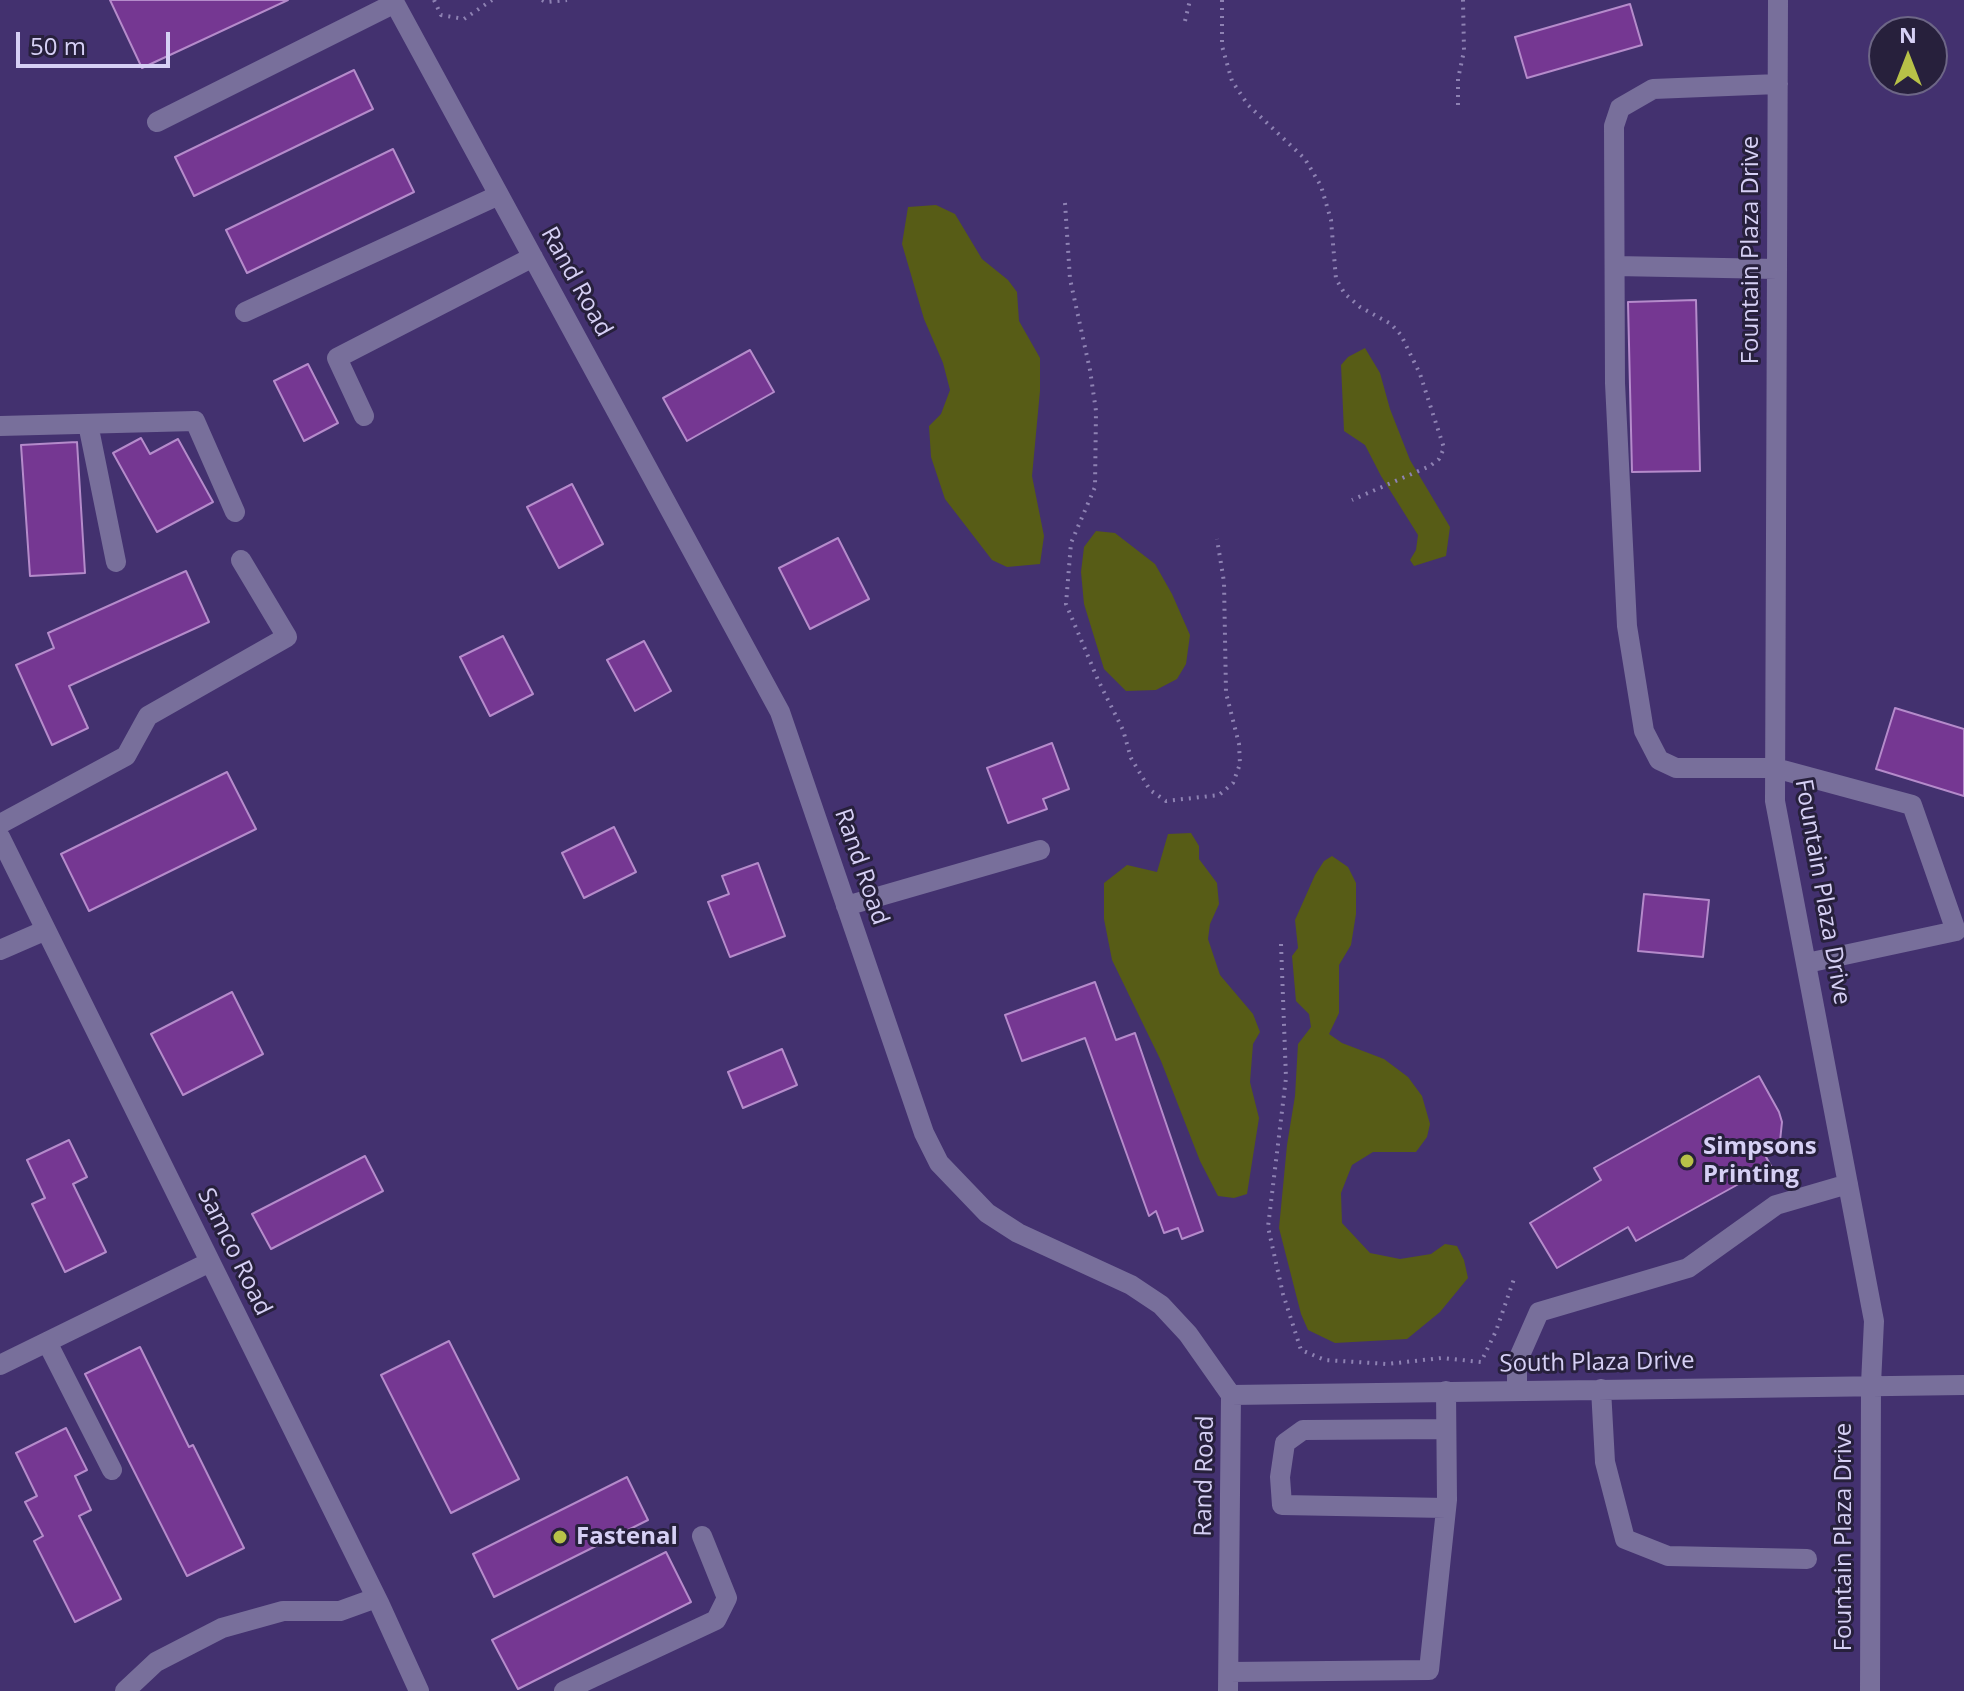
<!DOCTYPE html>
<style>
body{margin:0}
#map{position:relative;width:1964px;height:1691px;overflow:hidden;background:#43316f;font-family:"Open Sans",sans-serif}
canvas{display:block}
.north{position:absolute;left:1868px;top:16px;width:80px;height:80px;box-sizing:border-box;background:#27203c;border:2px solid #6d6686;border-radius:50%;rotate:0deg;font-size:22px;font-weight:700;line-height:32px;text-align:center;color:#d6d0f5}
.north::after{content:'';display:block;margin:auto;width:28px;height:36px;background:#b7c148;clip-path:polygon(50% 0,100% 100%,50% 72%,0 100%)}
.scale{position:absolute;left:16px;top:32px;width:154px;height:36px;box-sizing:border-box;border:4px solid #d6d0f5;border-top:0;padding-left:10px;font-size:24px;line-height:28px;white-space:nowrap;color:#d6d0f5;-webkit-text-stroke:6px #27203c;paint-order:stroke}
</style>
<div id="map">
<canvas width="1964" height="1691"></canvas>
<div class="north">N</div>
<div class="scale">50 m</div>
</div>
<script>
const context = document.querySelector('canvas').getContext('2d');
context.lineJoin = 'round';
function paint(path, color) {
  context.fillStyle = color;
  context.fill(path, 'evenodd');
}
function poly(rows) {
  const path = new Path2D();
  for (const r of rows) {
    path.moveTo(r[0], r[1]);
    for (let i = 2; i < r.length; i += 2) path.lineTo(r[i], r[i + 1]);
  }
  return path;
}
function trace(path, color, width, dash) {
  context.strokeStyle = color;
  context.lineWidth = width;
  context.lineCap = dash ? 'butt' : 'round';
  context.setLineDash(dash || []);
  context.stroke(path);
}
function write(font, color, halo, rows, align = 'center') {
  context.font = font + ' "Open Sans",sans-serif';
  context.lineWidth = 6;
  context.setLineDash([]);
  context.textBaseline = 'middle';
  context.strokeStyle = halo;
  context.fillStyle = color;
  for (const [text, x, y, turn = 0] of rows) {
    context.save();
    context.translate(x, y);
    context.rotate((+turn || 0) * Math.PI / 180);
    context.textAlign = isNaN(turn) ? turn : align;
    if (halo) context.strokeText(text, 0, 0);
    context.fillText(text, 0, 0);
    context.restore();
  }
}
const water = poly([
 [936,205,955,214,982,259,1008,280,1017,292,1019,321,1040,358,1040,391,1032,476,1044,536,1040,564,1007,567,992,560,945,499,931,457,929,426,941,414,950,390,943,363,924,319,902,244,908,207],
 [1365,348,1380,373,1390,409,1410,460,1450,527,1446,556,1414,566,1410,560,1416,550,1418,535,1381,476,1365,445,1344,431,1341,365,1348,357],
 [1096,531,1115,533,1155,564,1172,594,1190,635,1186,664,1177,679,1156,690,1126,691,1104,669,1084,604,1081,572,1084,547],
 [1191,833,1199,846,1199,859,1217,883,1219,904,1210,924,1208,939,1220,975,1253,1014,1260,1032,1253,1044,1250,1082,1259,1118,1247,1194,1234,1198,1218,1196,1200,1161,1161,1061,1112,960,1104,919,1104,883,1127,865,1157,872,1168,834],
 [1332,856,1348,867,1356,883,1356,914,1351,945,1339,965,1339,1013,1329,1034,1342,1043,1384,1059,1408,1077,1422,1096,1430,1124,1427,1137,1416,1152,1373,1152,1352,1165,1341,1193,1342,1223,1370,1253,1400,1259,1431,1254,1445,1244,1457,1246,1464,1260,1468,1278,1440,1312,1407,1339,1335,1343,1308,1330,1301,1314,1279,1228,1287,1145,1295,1096,1298,1044,1311,1027,1309,1014,1296,1001,1292,956,1298,948,1295,920,1315,875,1324,861]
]);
const building = poly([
 [110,0,288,0,142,68,110,0],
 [1630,4,1642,45,1527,78,1515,37,1630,4],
 [354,70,373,109,194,196,175,157,354,70],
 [393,149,414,192,247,273,226,230,393,149],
 [1696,300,1700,471,1632,472,1628,302,1696,300],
 [750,350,774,392,687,441,663,398,750,350],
 [308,364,338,423,304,441,274,381,308,364],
 [141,438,150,454,178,439,213,502,157,532,113,453,141,438],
 [77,442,85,573,30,576,21,445,77,442],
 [572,484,603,544,559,568,527,507,572,484],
 [838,538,869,599,810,629,779,568,838,538],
 [186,571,209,622,69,686,88,728,52,745,16,665,54,648,48,633,186,571],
 [503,636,533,694,490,716,460,657,503,636],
 [644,641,671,691,635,711,607,660,644,641],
 [1895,708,1964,729,1964,796,1876,769,1895,708],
 [1052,743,1069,789,1043,799,1047,809,1008,823,987,768,1052,743],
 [227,772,256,829,89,911,61,854,227,772],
 [614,827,636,872,584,898,562,853,614,827],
 [758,863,785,936,730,957,708,902,729,894,722,876,758,863],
 [1644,894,1709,900,1703,957,1638,951,1644,894],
 [1095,982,1116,1040,1135,1033,1203,1231,1182,1239,1178,1228,1164,1233,1156,1211,1149,1216,1085,1038,1022,1061,1005,1015,1095,982],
 [232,992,263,1054,183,1095,151,1034,232,992],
 [782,1049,797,1085,743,1108,728,1072,782,1049],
 [1759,1076,1779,1112,1782,1122,1780,1141,1766,1157,1771,1166,1636,1241,1628,1227,1557,1268,1530,1223,1601,1180,1594,1168,1759,1076],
 [69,1140,87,1177,73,1184,106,1252,65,1272,32,1204,45,1198,27,1160,69,1140],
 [365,1156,383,1191,271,1249,252,1214,365,1156],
 [449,1341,519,1479,451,1513,381,1375,449,1341],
 [140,1347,189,1447,193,1445,244,1548,187,1576,85,1374,140,1347],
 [66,1428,87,1470,75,1476,91,1510,79,1516,121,1599,75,1622,34,1541,43,1536,25,1502,37,1496,16,1453,66,1428],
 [627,1477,648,1520,494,1597,473,1554,627,1477],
 [666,1552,691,1602,518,1689,492,1640,666,1552]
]);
const path = poly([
 [434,0,441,15,464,19,492,0],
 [542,0,546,2,567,0],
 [1222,0,1222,46,1232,81,1248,105,1305,159,1321,186,1331,220,1336,279,1345,294,1360,307,1391,324,1401,335,1420,374,1444,448,1439,459,1430,466,1352,500],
 [1185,21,1190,0],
 [1458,105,1458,79,1464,51,1463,0],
 [1065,203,1070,279,1090,370,1096,411,1095,487,1071,543,1066,604,1098,680,1123,730,1131,758,1150,790,1166,801,1219,795,1233,783,1240,764,1239,744,1226,693,1224,582,1217,539],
 [1281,944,1286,1078,1268,1227,1283,1294,1301,1350,1325,1360,1387,1364,1442,1358,1481,1362,1496,1331,1515,1276]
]);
const minor = poly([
 [393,0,780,712,924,1133,939,1163,987,1213,1018,1233,1131,1285,1161,1305,1188,1334,1231,1395,1228,1691],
 [1778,0,1775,801,1874,1321,1871,1384,1870,1691],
 [1778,84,1653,89,1620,108,1614,126,1615,383,1627,626,1644,731,1659,760,1676,768,1775,768,1912,805,1956,931,1807,963],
 [157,122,395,3],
 [1615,266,1777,269],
 [245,312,499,195],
 [364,416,337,358,533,257],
 [88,424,116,562],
 [0,426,195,421,235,512],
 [0,824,126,756,148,716,287,637,241,560],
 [0,837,379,1603,419,1691],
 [846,906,1040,850],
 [0,950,46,930],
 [47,1342,112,1470],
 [0,1365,210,1262],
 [1601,1389,1605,1462,1625,1539,1668,1556,1807,1559],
 [1517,1390,1517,1362,1539,1312,1688,1268,1776,1205,1848,1184],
 [1231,1395,1964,1385],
 [1446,1429,1303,1430,1285,1443,1280,1477,1282,1505,1446,1508],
 [1229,1672,1429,1670,1447,1500,1446,1391],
 [125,1691,156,1662,222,1628,283,1611,340,1611,376,1598],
 [564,1691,716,1620,727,1598,702,1536]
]);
const markers = [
 [1687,1161,8,"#b7c148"],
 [560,1537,8,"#b7c148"]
];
const streetNames = [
 ["Fountain Plaza Drive",1751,250,-90],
 ["Rand Road",576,282,61],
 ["Rand Road",861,867,71],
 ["Fountain Plaza Drive",1822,892,80],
 ["Samco Road",234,1252,64],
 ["South Plaza Drive",1597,1363,-1],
 ["Rand Road",1205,1476,-89],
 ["Fountain Plaza Drive",1844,1537,-90]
];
const poiNames = [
 ["Simpsons",1703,1147],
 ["Printing",1703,1175],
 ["Fastenal",576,1537]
];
paint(water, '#575c16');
paint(building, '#753792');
trace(building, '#b58bcb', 2);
trace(path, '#8e82b3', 4, [2, 6]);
trace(minor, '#786f9b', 20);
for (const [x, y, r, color] of markers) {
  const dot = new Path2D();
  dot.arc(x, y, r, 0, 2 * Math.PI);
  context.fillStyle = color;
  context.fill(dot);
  trace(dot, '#27203c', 3);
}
write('24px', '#d6d0f5', '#27203c', streetNames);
write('bold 24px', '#d6d0f5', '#27203c', poiNames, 'left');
</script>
